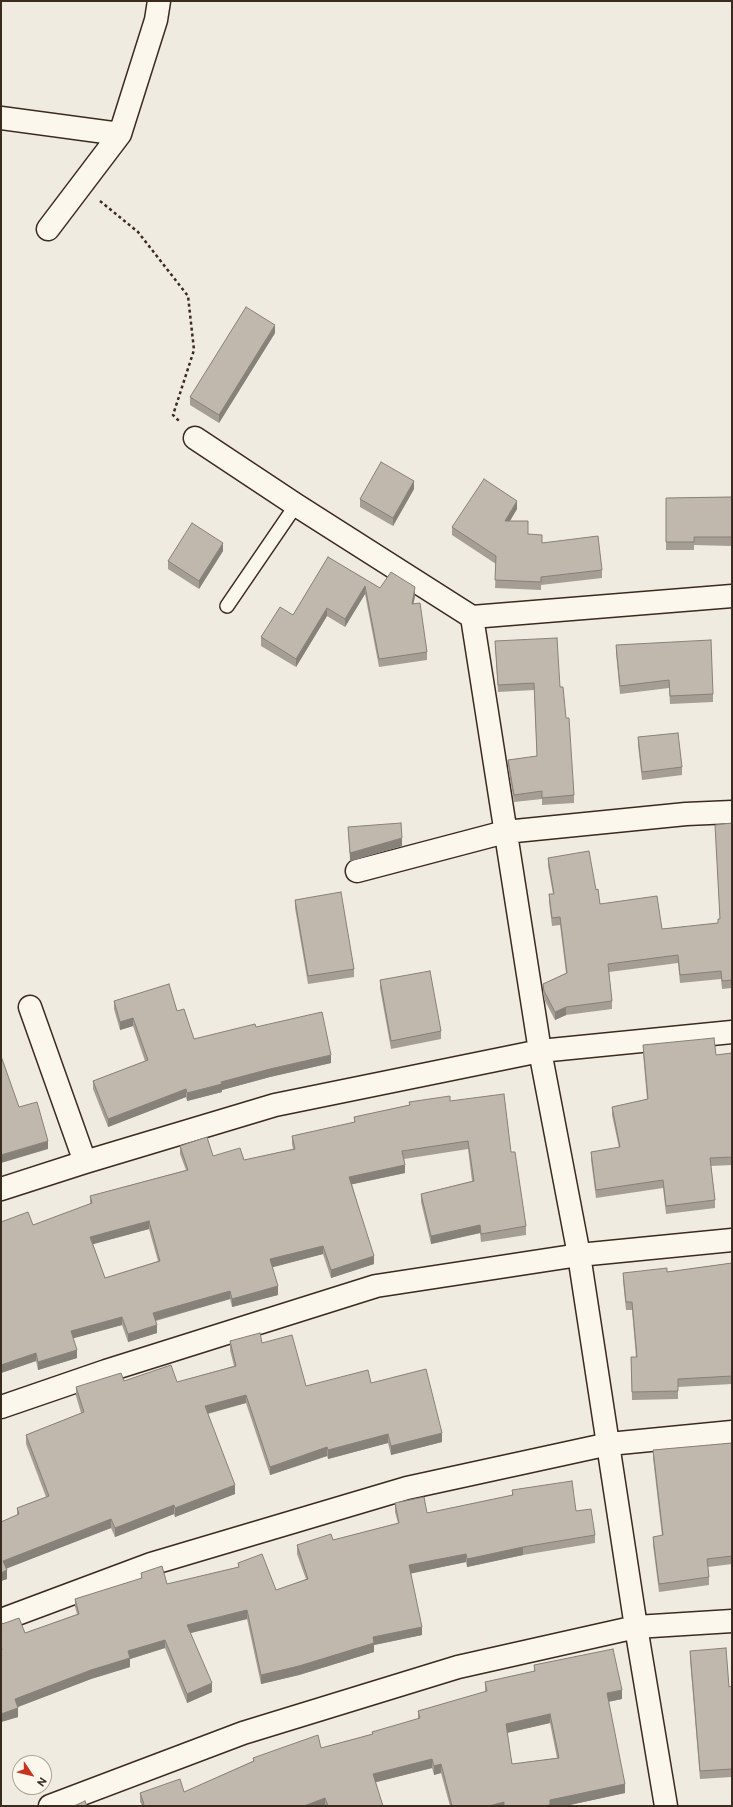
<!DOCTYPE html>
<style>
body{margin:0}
#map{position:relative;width:733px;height:1807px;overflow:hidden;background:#f0ebe0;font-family:"Balsamiq Sans",sans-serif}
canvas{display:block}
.frame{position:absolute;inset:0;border:2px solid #3b2a1e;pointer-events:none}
.north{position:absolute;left:12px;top:1755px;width:40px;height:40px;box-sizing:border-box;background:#fbf7ec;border:1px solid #aea59a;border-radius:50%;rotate:125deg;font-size:11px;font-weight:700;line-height:16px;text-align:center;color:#3b2a1e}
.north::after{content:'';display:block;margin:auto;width:14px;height:18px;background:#c8321e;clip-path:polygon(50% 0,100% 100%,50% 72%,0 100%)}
</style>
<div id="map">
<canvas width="733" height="1807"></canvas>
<div class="frame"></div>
<div class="north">N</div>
</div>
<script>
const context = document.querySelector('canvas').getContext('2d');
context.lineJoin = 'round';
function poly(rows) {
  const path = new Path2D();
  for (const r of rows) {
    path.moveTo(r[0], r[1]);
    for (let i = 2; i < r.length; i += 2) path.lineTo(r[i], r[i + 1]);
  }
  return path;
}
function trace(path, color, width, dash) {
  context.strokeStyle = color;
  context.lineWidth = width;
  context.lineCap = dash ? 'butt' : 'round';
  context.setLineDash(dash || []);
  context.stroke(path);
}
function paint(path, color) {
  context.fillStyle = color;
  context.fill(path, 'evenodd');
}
const path = poly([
 [100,201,138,232,188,296,194,350,173,415,179,421]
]);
const service = poly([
 [227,606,296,505]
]);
const minor = poly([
 [1,118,120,134],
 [48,229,120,134,156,20,159,1],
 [195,438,296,505,472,617,540,1051,579,1255,636,1627,666,1806],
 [472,617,732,596],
 [357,871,505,832,686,814,732,812],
 [30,1007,85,1162],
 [1,1189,85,1162,275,1105,540,1051,732,1032],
 [1,1407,106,1371,376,1286,579,1255,732,1240],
 [1,1620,151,1564,407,1488,609,1444,732,1432],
 [50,1806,243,1733,458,1667,636,1627,732,1621]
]);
const wall = poly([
 [275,333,219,423,190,405,190,397],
 [414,489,393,526,360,507,360,499],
 [732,497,732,546,694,545,694,550,666,550,666,498],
 [517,509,510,521,528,534,542,543,602,570,602,578,541,585,541,590,495,588,496,564,452,535,452,527],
 [223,551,199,589,168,569,168,561],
 [328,557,380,588,415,596,413,604,427,652,427,660,379,667,365,594,345,627,327,616,296,667,261,646,261,637,293,615],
 [495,641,560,687,574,795,574,803,542,805,542,799,514,802,508,767,508,760,537,756,534,690,498,692],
 [616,645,713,694,713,702,670,704,669,688,620,694,616,653],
 [638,737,682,767,682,775,642,780,638,745],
 [732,823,732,988,722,989,721,979,680,983,678,963,609,972,612,1001,612,1009,566,1015,555,1020,544,999,543,992,543,984,566,973,560,925,552,926,549,902,549,894,553,894,548,866,548,858,596,890,600,904,662,929,718,923,720,919,715,825],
 [348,827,402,846,350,861],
 [295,900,354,969,354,977,308,984,295,908],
 [380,980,441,1031,441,1039,391,1049,380,988],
 [114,1001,177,1011,194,1039,256,1027,331,1063,270,1077,222,1090,222,1092,187,1101,186,1097,108,1127,93,1089,93,1081,145,1061,133,1026,120,1030,114,1009],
 [643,1045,716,1055,732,1053,732,1165,711,1166,715,1200,715,1208,666,1214,663,1188,596,1198,591,1160,591,1152,619,1148,612,1115,612,1107,647,1099,643,1053],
 [450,1101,511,1152,526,1226,526,1235,481,1242,480,1233,431,1244,421,1202,421,1194,472,1181,468,1149,404,1159,405,1173,352,1184,374,1264,331,1278,323,1254,272,1267,278,1295,232,1307,230,1299,156,1321,157,1333,128,1342,122,1325,73,1338,77,1358,38,1370,36,1361,1,1373,1,1222,33,1225,90,1204,90,1196,186,1170,180,1154,180,1146,213,1156,244,1160,293,1149,292,1144,292,1136,354,1122,354,1117,409,1105,409,1102],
 [149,1229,158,1261,105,1278,93,1244],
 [732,1263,732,1384,678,1387,678,1399,632,1400,631,1357,636,1357,632,1310,626,1310,623,1281,623,1273,667,1272],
 [230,1341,262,1343,306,1386,371,1383,442,1442,391,1455,388,1443,328,1459,327,1456,270,1475,246,1403,208,1414,235,1494,175,1517,174,1514,115,1537,111,1528,6,1568,7,1579,1,1581,1,1522,17,1515,17,1508,46,1497,26,1444,26,1435,81,1413,76,1396,76,1387,124,1381,177,1382,234,1366,230,1350],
 [732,1443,732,1564,708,1567,709,1577,709,1585,659,1592,653,1545,653,1537,662,1536,653,1458,653,1450],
 [512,1490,576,1511,595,1535,595,1543,523,1555,467,1567,466,1562,411,1573,422,1635,374,1645,374,1652,299,1675,261,1684,247,1619,190,1633,212,1692,187,1703,165,1648,130,1659,130,1667,91,1679,18,1707,18,1717,1,1722,1,1624,25,1633,77,1614,75,1607,75,1599,141,1579,141,1573,167,1584,238,1567,238,1563,276,1590,306,1579,297,1554,297,1545,333,1540,398,1523,395,1512,395,1503,427,1513,512,1495],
 [690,1651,729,1687,732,1686,732,1777,700,1779,690,1659],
 [534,1665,622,1699,608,1702,625,1793,565,1806,450,1806,441,1773,434,1775,432,1768,375,1782,383,1806,140,1806,142,1805,140,1802,140,1793,184,1792,253,1761,253,1758,321,1748,372,1734,372,1732,418,1719,418,1711,485,1692,485,1682,534,1671],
 [550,1723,557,1758,512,1764,507,1733]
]);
const shadedWall = poly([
 [275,325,275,333,219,423,219,415],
 [414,481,414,489,393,526,393,518],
 [517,501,517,509,505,529,505,521],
 [223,543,223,551,199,589,199,581],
 [365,586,365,594,345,627,345,619],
 [415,587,415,596,412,612,412,604],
 [327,608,327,616,296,667,296,659],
 [402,838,402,846,350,861,350,853],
 [566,1007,566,1015,555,1020,555,1012],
 [133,1018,133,1026,120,1030,120,1022],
 [331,1055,331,1063,270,1077,222,1090,222,1092,187,1101,187,1093,221,1082,270,1069],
 [186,1089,186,1097,108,1127,108,1119],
 [48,1141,48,1149,1,1163,1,1155],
 [405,1165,405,1173,349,1185,349,1177],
 [149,1221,149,1229,90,1245,90,1237],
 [480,1225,480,1233,431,1244,431,1236],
 [323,1246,323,1254,270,1268,270,1259],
 [374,1256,374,1264,331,1278,331,1270],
 [278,1286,278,1295,232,1307,232,1299],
 [230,1291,230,1299,153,1321,153,1313],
 [122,1317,122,1325,71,1339,71,1331],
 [157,1325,157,1333,128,1342,128,1334],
 [77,1350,77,1358,38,1370,38,1362],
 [36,1353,36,1361,1,1373,1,1365],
 [246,1395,246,1403,205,1414,205,1406],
 [442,1433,442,1442,391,1455,391,1446],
 [388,1434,388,1443,328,1459,328,1450],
 [327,1447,327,1456,270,1475,270,1467],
 [235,1485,235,1494,175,1517,175,1508],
 [174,1505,174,1514,115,1537,115,1528],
 [111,1519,111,1528,3,1570,3,1561],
 [523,1547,523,1555,467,1567,467,1559],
 [466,1554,466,1562,409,1574,409,1565],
 [7,1570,7,1579,1,1581,1,1573],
 [247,1610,247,1619,187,1634,187,1625],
 [422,1627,422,1635,374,1645,374,1652,299,1675,261,1684,261,1675,373,1637],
 [165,1640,165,1648,130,1659,130,1667,91,1679,15,1708,15,1699,128,1651],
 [212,1683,212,1692,187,1703,187,1694],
 [622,1690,622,1699,607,1702,607,1693],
 [18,1708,18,1717,1,1722,1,1714],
 [550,1714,550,1723,506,1733,506,1724],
 [432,1759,432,1768,373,1783,373,1774],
 [441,1764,441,1773,434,1775,434,1766],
 [625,1784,625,1793,565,1806,550,1806,550,1800],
 [325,1798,325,1806,304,1806],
 [504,1802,504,1806,489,1806]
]);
const building = poly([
 [246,307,275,325,219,415,190,397,246,307],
 [381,462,414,481,393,518,360,499,381,462],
 [484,479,517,501,505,521,528,521,528,534,542,535,542,543,598,536,602,570,541,577,541,582,495,580,496,556,452,527,484,479],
 [732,497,732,537,694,537,694,542,666,542,666,498,732,497],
 [192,523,223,543,199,581,168,561,192,523],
 [328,557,380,588,391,572,415,587,412,604,420,603,427,652,379,659,365,586,345,619,327,608,296,659,261,637,280,607,293,615,328,557],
 [557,638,560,687,563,687,566,718,569,718,574,795,542,798,542,791,514,795,508,760,537,756,534,683,498,685,495,641,557,638],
 [711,640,713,694,670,696,669,680,620,686,616,645,711,640],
 [678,733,682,767,642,772,638,737,678,733],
 [401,823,402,838,350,853,348,827,401,823],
 [732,823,732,980,722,981,721,971,680,975,678,955,608,964,612,1001,566,1007,555,1012,544,991,543,984,567,973,560,917,552,918,549,894,554,894,548,858,589,851,596,890,598,889,600,904,657,896,662,929,718,923,718,919,720,919,715,825,732,823],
 [341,892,354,969,308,976,295,900,341,892],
 [430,971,441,1031,391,1041,380,980,430,971],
 [169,984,177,1011,184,1009,194,1039,255,1024,256,1027,322,1012,331,1055,270,1069,221,1082,222,1084,187,1093,186,1089,108,1119,93,1081,148,1060,133,1018,120,1022,114,1001,169,984],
 [714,1038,716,1055,732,1053,732,1157,710,1158,715,1200,666,1206,663,1180,596,1190,591,1152,620,1147,612,1107,648,1099,643,1045,714,1038],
 [1,1056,19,1107,37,1102,48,1141,1,1155,1,1056],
 [504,1094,511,1152,515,1152,526,1226,481,1234,480,1225,431,1236,421,1194,474,1181,468,1141,402,1151,405,1165,349,1177,374,1256,331,1270,323,1246,270,1259,278,1286,232,1299,230,1291,153,1313,157,1325,128,1334,122,1317,71,1331,77,1350,38,1362,36,1353,1,1365,1,1222,28,1212,33,1225,92,1203,90,1196,188,1170,180,1146,207,1137,213,1156,240,1148,244,1160,295,1149,292,1136,355,1122,354,1117,410,1105,409,1102,450,1096,450,1101,504,1094],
 [149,1221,160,1261,105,1278,90,1237,149,1221],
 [732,1263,732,1376,678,1379,678,1391,632,1392,631,1357,637,1357,632,1302,626,1302,623,1273,667,1268,667,1272,732,1263],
 [260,1333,262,1343,292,1335,306,1386,368,1370,371,1383,426,1369,442,1433,391,1446,388,1434,328,1450,327,1447,270,1467,246,1395,205,1406,235,1485,175,1508,174,1505,115,1528,111,1519,3,1561,7,1570,1,1573,1,1522,19,1514,17,1508,49,1496,26,1435,84,1412,76,1387,121,1373,124,1381,171,1365,177,1382,236,1366,230,1341,260,1333],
 [732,1443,732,1556,707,1559,709,1577,659,1584,653,1537,663,1535,653,1450,732,1443],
 [572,1481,576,1511,591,1509,595,1535,523,1547,467,1559,466,1554,409,1565,422,1627,373,1637,374,1643,299,1666,261,1675,247,1610,187,1625,212,1683,187,1694,165,1640,128,1651,130,1658,91,1670,15,1699,18,1708,1,1714,1,1650,2,1650,1,1646,1,1624,5,1623,19,1618,25,1633,79,1614,75,1599,142,1578,141,1573,162,1566,167,1584,239,1567,238,1563,262,1554,276,1590,308,1579,297,1545,331,1534,333,1540,399,1523,395,1503,424,1497,427,1513,513,1495,512,1490,572,1481],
 [726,1648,729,1687,732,1686,732,1769,700,1771,690,1651,726,1648],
 [613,1649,622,1690,607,1693,625,1784,550,1800,550,1805,543,1806,504,1806,504,1802,489,1806,452,1806,441,1764,434,1766,432,1759,373,1774,383,1806,328,1806,325,1798,304,1806,140,1806,144,1804,140,1793,180,1779,184,1792,254,1761,253,1758,318,1735,321,1748,373,1734,372,1732,420,1718,418,1711,487,1691,485,1682,535,1671,534,1665,613,1649],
 [550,1714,559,1758,512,1764,506,1724,550,1714],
 [85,1801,87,1806,74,1806,85,1801]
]);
trace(service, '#3b2a1e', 16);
trace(minor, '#3b2a1e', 25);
trace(path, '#3b2a1e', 2.5, [3, 3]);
trace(service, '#fbf7ec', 13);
trace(minor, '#fbf7ec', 22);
paint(wall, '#a59e95');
paint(shadedWall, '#868179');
paint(building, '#c0b8ad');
trace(building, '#868179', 1);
</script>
